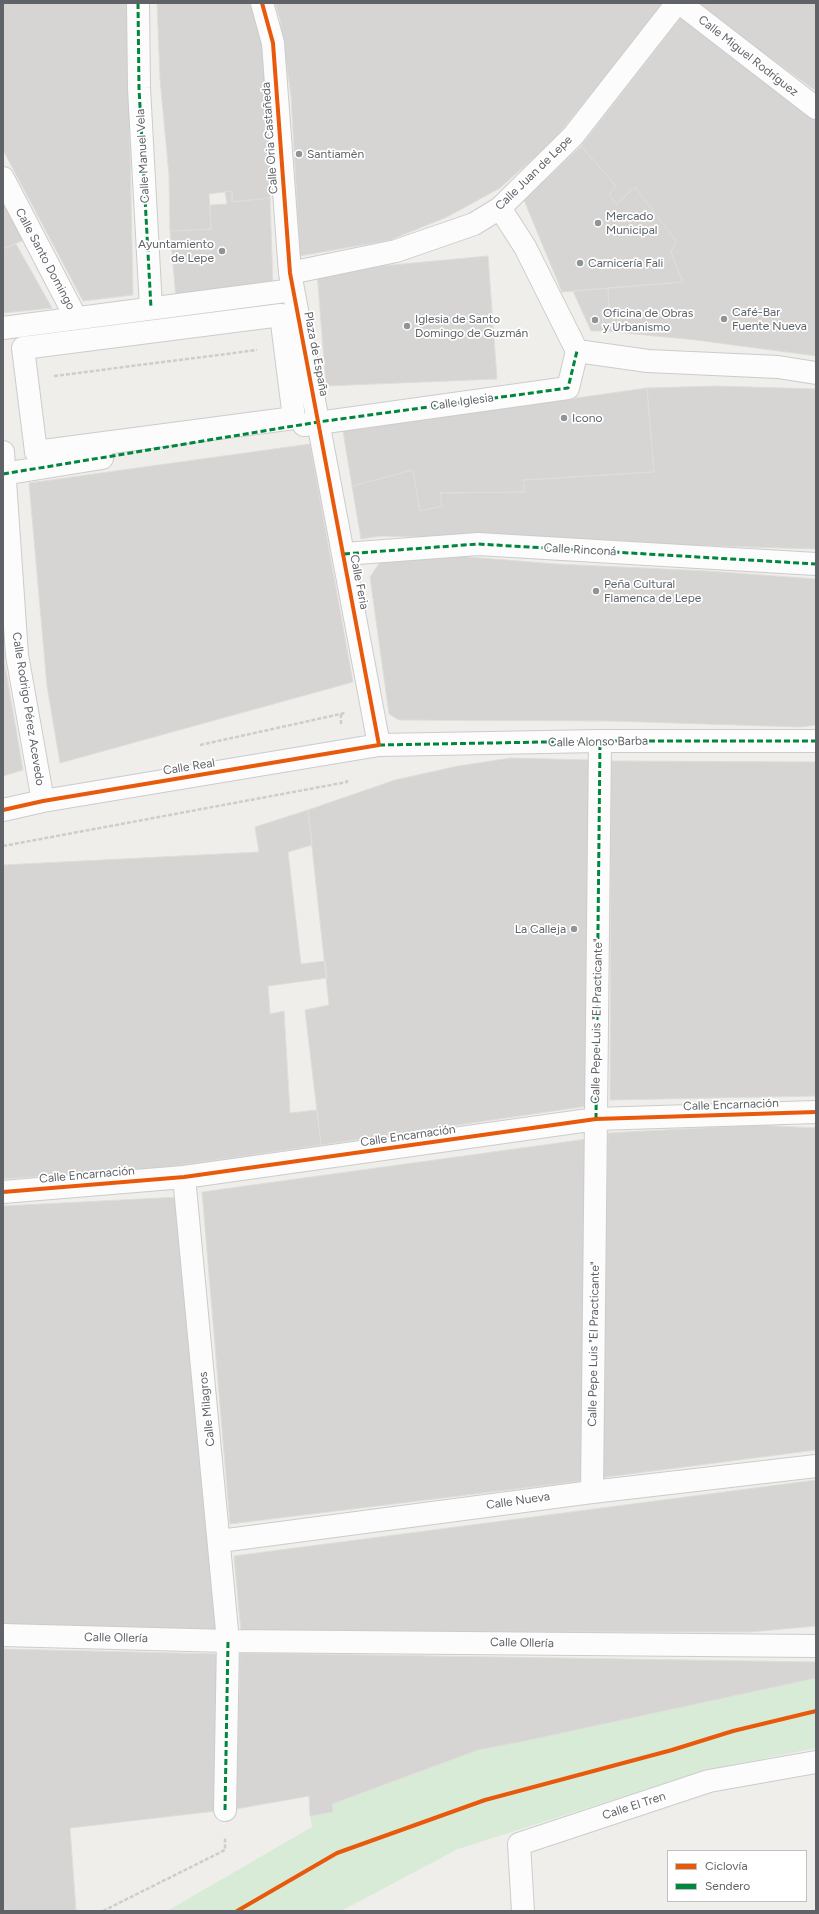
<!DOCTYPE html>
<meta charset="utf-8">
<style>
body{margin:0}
#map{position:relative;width:819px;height:1914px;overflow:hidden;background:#efeeea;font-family:Figtree,sans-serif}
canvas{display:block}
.frame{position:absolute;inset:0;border:4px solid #5f6368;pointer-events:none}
.legend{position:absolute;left:667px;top:1850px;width:140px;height:52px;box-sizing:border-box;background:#fff;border:1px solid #bfc1c3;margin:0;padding:5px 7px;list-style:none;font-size:12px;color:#5f6368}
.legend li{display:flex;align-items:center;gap:8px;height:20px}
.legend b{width:20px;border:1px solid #bfc1c3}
</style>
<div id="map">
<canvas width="819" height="1914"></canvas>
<div class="frame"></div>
<ul class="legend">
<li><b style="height:5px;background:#e8590c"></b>Ciclovía</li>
<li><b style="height:5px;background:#00873e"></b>Sendero</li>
</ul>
</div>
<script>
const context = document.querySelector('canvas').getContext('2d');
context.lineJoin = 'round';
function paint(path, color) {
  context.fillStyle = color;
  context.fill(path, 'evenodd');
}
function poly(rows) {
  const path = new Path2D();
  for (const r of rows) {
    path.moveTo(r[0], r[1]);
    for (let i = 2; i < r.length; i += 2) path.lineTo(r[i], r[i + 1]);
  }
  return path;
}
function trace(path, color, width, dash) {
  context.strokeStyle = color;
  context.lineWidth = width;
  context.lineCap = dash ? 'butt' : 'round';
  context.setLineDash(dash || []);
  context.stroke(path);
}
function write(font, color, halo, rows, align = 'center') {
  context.font = font + ' Figtree,sans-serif';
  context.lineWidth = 3.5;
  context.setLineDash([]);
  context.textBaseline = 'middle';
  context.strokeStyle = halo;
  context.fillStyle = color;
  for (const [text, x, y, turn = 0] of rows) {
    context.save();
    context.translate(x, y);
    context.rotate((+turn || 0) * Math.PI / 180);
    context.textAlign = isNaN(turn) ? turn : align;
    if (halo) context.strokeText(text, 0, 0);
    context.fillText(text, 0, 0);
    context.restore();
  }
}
const green = poly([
 [816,1678,816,1748,707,1770,458,1849,341,1911,167,1911,312,1827,310,1816,333,1812,332,1804,478,1750,525,1741]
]);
const building = poly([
 [3,3,127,3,133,295,83,301,3,150,3,3],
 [157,3,251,3,265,57,272,132,270,198,232,202,232,191,209,194,211,229,170,231,169,175,160,79,157,3],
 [275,3,664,3,552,142,500,188,447,217,390,240,300,256,291,96,280,19,275,3],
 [694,3,816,3,816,91,694,3],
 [683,15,816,118,816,356,696,340,604,331,602,309,609,309,608,288,683,282,671,252,676,241,635,187,617,204,609,195,616,186,581,146,683,15],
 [581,146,616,186,609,195,617,204,635,187,676,241,671,252,683,282,562,292,524,200,581,146],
 [232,191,232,202,270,198,273,287,176,298,170,231,211,229,210,205,227,204,225,192,232,191],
 [3,195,26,239,3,249,3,195],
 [16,244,52,308,3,313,3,249,16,244],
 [488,256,497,379,326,386,317,272,488,256],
 [608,288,609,309,602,309,604,331,591,331,573,291,608,288],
 [717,386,816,389,816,549,381,536,361,539,352,486,413,470,420,511,442,506,440,493,525,492,523,480,654,472,647,388,717,386],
 [647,388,654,472,523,480,525,492,440,493,442,506,420,511,413,470,352,486,343,431,647,388],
 [310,444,353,682,60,763,47,686,29,483,310,444],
 [456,556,556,564,707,571,816,579,816,725,800,727,612,721,399,720,389,714,370,577,380,562,456,556],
 [3,638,5,665,23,770,3,776,3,638],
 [511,758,591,760,588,1106,321,1145,305,1010,329,1005,308,810,395,780,458,766,511,758],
 [611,761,816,762,816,1096,610,1100,611,761],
 [308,810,312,845,288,852,301,964,325,961,327,978,268,986,270,1014,284,1011,290,1113,317,1110,321,1145,154,1169,3,1179,3,865,259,852,255,827,308,810],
 [756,1125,816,1128,816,1450,599,1478,608,1133,756,1125],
 [587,1139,581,1481,230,1524,202,1192,587,1139],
 [179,1197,218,1631,3,1627,3,1206,179,1197],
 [816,1480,816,1626,750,1632,241,1632,234,1556,816,1480],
 [3,1649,221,1654,216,1811,70,1828,76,1911,3,1911,3,1649],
 [240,1653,816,1662,816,1678,525,1741,478,1750,332,1804,333,1812,310,1816,309,1796,236,1809,240,1653]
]);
const path = poly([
 [54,376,257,350],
 [341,714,341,724],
 [200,745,345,713],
 [3,846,347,782,347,778],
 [103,1911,225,1850,225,1837]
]);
const minor = poly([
 [138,3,139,88,151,308],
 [262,3,273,43,290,273,379,745],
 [680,3,816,108],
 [3,178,76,318],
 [500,208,525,247,577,351,648,361,778,367,816,373],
 [290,273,396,251,474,224,500,208,573,136,677,3],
 [281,315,294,418,36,452,23,348,281,315],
 [3,328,293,290],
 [304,425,568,388,577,351],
 [3,452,17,655,43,801],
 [3,474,102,458],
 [344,554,478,544,816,564],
 [3,810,43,801,379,745,600,741,816,741],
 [184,1177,228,1641,225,1810],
 [3,1192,184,1177,596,1119,816,1112],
 [592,1492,600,741],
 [220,1541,592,1492,816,1466],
 [3,1635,228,1641,816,1646],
 [523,1911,519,1844,709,1781,816,1762]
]);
const quiet = poly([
 [138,3,139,88,151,308],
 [3,474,318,422,568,388,577,351],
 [344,554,478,544,816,564],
 [379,745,600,741,816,741],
 [596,1119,600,741],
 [225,1810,228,1641]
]);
const cycleway = poly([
 [3,810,43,801,379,745,290,273,273,43,262,3],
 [3,1192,184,1177,596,1119,816,1112],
 [237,1911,337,1853,485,1800,672,1750,733,1731,816,1711]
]);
const markers = [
 [299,154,4,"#919496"],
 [598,223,4,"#919496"],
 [222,251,4,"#919496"],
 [580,263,4,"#919496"],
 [724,319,4,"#919496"],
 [595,320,4,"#919496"],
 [407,326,4,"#919496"],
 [564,418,4,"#919496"],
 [596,591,4,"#919496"],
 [574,929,4,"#919496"]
];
const streetNames = [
 ["Calle Miguel Rodríguez",748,56,38],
 ["Calle Oria Castañeda",270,138,-94],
 ["Calle Manuel Vela",143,156,-93],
 ["Calle Juan de Lepe",534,173,-44],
 ["Calle Santo Domingo",45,259,62],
 ["Plaza de España",316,354,79],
 ["Calle Iglesia",462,402,-8],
 ["Calle Rinconá",580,550,3],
 ["Calle Feria",359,582,79],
 ["Calle Rodrigo Pérez Acevedo",28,709,81],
 ["Calle Alonso Barba",598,742,-1],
 ["Calle Real",189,767,-9],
 ["Calle Pepe Luis \"El Practicante\"",597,1021,-89],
 ["Calle Encarnación",731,1105,-2],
 ["Calle Encarnación",408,1136,-8],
 ["Calle Encarnación",87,1175,-5],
 ["Calle Pepe Luis \"El Practicante\"",594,1344,-89],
 ["Calle Milagros",207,1409,-96],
 ["Calle Nueva",518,1501,-8],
 ["Calle Ollería",116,1638,1],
 ["Calle Ollería",522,1643,1],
 ["Calle El Tren",634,1806,-18]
];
const poiNames = [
 ["Santiamèn",307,154],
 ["Mercado",606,216],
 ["Municipal",606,230],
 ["Ayuntamiento",214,244,"right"],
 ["de Lepe",214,258,"right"],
 ["Carnicería Fali",588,263],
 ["Café-Bar",732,312],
 ["Fuente Nueva",732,326],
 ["Oficina de Obras",603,313],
 ["y Urbanismo",603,327],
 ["Iglesia de Santo",415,319],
 ["Domingo de Guzmán",415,333],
 ["Icono",572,418],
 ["Peña Cultural",604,584],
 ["Flamenca de Lepe",604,598],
 ["La Calleja",566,929,"right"]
];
paint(green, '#d8ebd6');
paint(building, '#d6d5d3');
trace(building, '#deddd9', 1);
trace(minor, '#cbcccc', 24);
trace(path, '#cacfcc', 2.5, [4, 2]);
trace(minor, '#fdfcfc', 22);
trace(quiet, '#00873e', 3, [6, 3]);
trace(cycleway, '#e8590c', 4);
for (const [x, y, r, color] of markers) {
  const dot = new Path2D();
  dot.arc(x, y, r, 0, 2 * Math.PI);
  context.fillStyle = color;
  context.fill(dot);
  trace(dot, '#fff', 1.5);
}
write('12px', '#5f6368', '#fff', streetNames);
write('12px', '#5f6368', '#fff', poiNames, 'left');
</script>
